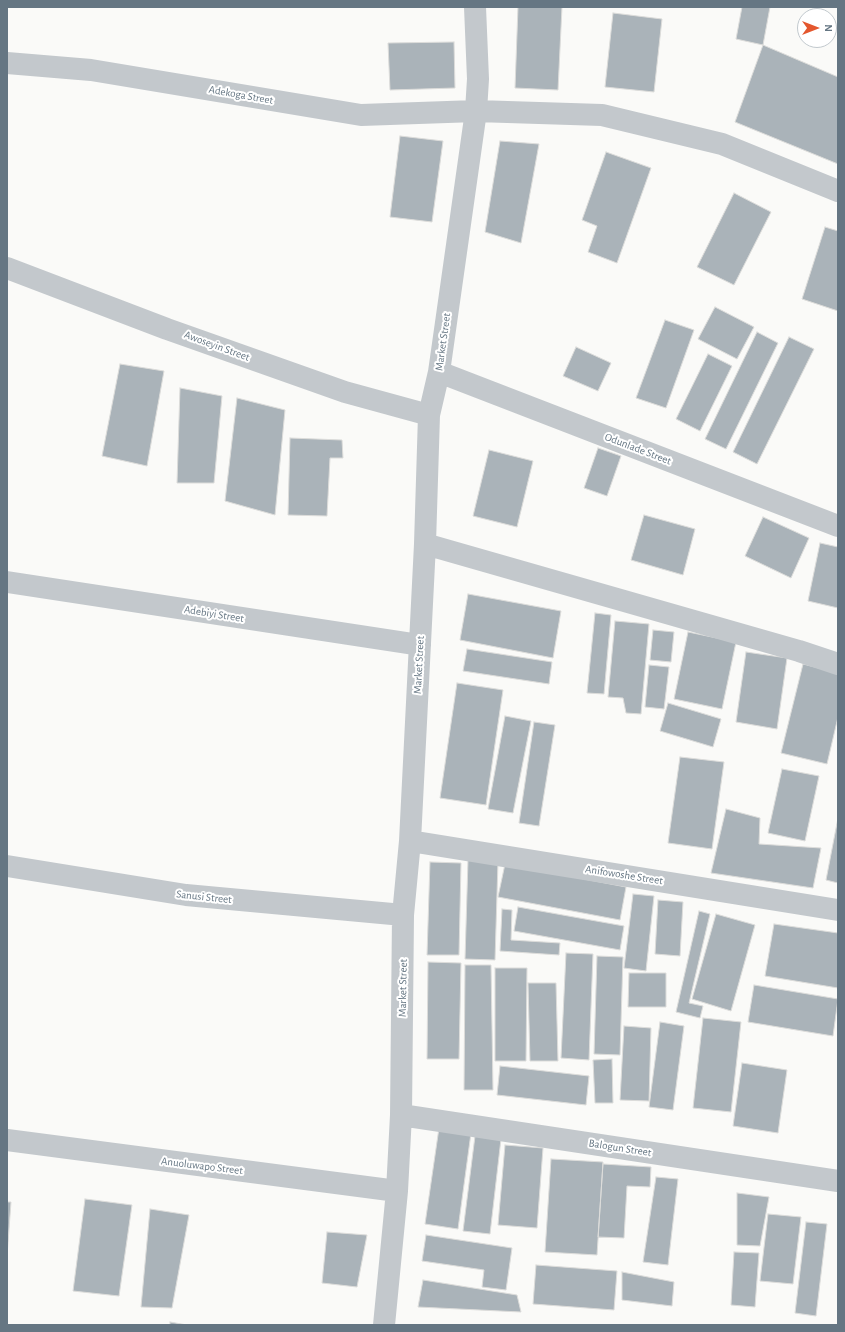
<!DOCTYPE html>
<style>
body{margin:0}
#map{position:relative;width:845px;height:1332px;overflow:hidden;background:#fafaf8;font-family:"Alegreya Sans",sans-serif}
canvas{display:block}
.frame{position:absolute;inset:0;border:8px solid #657683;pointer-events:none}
.north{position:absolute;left:797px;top:8px;width:40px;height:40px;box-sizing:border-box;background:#fff;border:1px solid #c1c8cd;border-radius:50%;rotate:90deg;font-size:11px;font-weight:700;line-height:16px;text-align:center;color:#657683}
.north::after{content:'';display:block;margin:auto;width:14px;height:18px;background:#e4572e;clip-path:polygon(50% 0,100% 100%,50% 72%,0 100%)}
</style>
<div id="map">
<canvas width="845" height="1332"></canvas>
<div class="frame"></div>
<div class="north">N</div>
</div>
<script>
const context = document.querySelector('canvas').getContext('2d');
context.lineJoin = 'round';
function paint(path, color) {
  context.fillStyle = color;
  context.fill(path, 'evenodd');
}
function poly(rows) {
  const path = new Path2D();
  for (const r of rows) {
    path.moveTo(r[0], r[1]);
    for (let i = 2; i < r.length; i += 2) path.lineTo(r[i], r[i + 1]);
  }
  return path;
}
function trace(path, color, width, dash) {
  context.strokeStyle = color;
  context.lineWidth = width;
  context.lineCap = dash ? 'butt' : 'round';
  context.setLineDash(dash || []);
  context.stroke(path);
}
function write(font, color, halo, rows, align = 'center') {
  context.font = font + ' "Alegreya Sans",sans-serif';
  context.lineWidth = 4;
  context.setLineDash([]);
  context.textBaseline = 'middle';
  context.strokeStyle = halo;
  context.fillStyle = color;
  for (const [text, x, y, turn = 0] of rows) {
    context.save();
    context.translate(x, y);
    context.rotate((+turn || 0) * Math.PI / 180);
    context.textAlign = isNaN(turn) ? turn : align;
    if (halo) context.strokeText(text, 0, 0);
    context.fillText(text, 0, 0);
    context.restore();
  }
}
const building = poly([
 [518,7,562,7,558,90,515,88,518,7],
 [742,7,770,7,763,45,736,39,742,7],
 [613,13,662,19,654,92,605,87,613,13],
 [454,42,455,88,390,90,388,43,454,42],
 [763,45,838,77,838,164,735,122,763,45],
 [400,136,443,141,432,222,390,217,400,136],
 [500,141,539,144,521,243,485,232,500,141],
 [606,152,651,168,617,263,588,252,597,226,582,220,606,152],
 [734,193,771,212,734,285,697,267,734,193],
 [825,227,838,231,838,311,802,299,825,227],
 [715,307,754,327,737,359,698,339,715,307],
 [665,320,694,330,666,408,636,398,665,320],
 [757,332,778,343,726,449,705,439,757,332],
 [789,337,814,349,757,464,733,452,789,337],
 [576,347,611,363,598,391,563,376,576,347],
 [708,354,732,366,700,431,676,419,708,354],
 [120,364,164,371,147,466,102,456,120,364],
 [180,388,222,396,214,483,177,483,180,388],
 [237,398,285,410,275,515,225,501,237,398],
 [290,438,342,440,343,458,330,458,327,516,288,515,290,438],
 [598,448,621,456,607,496,584,488,598,448],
 [489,450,533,461,517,527,473,516,489,450],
 [644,515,695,529,683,575,631,560,644,515],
 [763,517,809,538,791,578,745,556,763,517],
 [820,543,838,547,838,608,808,601,820,543],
 [468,594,561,611,553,658,460,640,468,594],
 [595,613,611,615,604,694,587,693,595,613],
 [615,621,649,624,641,714,626,713,623,698,608,697,615,621],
 [653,630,674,632,671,662,650,660,653,630],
 [688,632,736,642,722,709,674,699,688,632],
 [467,649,552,662,549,684,463,671,467,649],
 [746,652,787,658,777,729,736,722,746,652],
 [803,664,838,673,838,717,827,764,781,753,803,664],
 [649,665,669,667,664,709,645,707,649,665],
 [457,683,503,690,486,805,440,798,457,683],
 [668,703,721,719,713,747,660,731,668,703],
 [505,716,531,721,513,813,488,809,505,716],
 [534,722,555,725,539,826,519,823,534,722],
 [680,757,724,762,712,849,668,843,680,757],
 [782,769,819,776,805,841,768,833,782,769],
 [726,809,760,818,759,844,821,848,813,888,711,873,726,809],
 [838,818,838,883,826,880,838,818],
 [468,860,498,861,495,960,465,959,468,860],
 [430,862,461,863,459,955,427,955,430,862],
 [505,864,626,887,620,920,498,897,505,864],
 [633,894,654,896,646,971,624,968,633,894],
 [658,900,683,902,680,956,655,954,658,900],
 [518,907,624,926,620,950,514,931,518,907],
 [502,909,512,910,511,940,560,943,559,955,500,951,502,909],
 [699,911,710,914,689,1003,703,1006,700,1018,676,1012,699,911],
 [716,914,755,925,731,1011,692,999,716,914],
 [774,924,838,933,838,988,765,976,774,924],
 [566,953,593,954,589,1060,561,1058,566,953],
 [597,956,623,957,620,1055,594,1054,597,956],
 [428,962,461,963,459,1059,427,1059,428,962],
 [465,965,491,965,493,1090,464,1090,465,965],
 [495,968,527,968,526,1061,495,1061,495,968],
 [629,973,666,973,666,1007,628,1007,629,973],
 [528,983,556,983,558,1061,530,1061,528,983],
 [754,985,838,999,833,1036,748,1022,754,985],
 [703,1018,741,1022,731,1112,693,1108,703,1018],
 [660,1022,684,1026,673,1110,649,1107,660,1022],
 [624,1026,651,1028,649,1101,620,1100,624,1026],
 [612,1059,613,1103,595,1103,593,1060,612,1059],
 [742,1063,787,1070,778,1133,733,1126,742,1063],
 [500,1066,589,1076,586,1105,497,1095,500,1066],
 [439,1128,471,1133,458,1229,425,1224,439,1128],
 [475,1136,501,1139,490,1234,463,1231,475,1136],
 [505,1145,543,1148,537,1228,498,1225,505,1145],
 [551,1159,603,1162,597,1255,545,1252,551,1159],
 [603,1164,651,1167,650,1187,627,1186,624,1238,598,1237,603,1164],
 [656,1177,678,1179,668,1265,643,1262,656,1177],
 [737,1193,769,1197,760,1246,737,1245,737,1193],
 [85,1199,132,1205,119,1296,73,1291,85,1199],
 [7,1202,11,1202,7,1256,7,1202],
 [150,1209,189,1215,172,1308,141,1307,150,1209],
 [768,1214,801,1217,793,1284,760,1281,768,1214],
 [806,1222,827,1224,816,1316,795,1313,806,1222],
 [327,1232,367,1235,357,1287,322,1283,327,1232],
 [426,1235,512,1248,506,1290,482,1287,484,1270,422,1261,426,1235],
 [734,1252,759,1253,755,1307,731,1305,734,1252],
 [536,1265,617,1271,614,1310,533,1304,536,1265],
 [622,1272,674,1282,672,1306,622,1300,622,1272],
 [423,1280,517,1295,521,1312,418,1307,423,1280],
 [170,1322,187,1325,170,1325,170,1322]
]);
const minor = poly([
 [7,63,91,70,361,115,476,111,602,115,722,144,838,191],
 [7,268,167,329,345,392,429,415],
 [439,372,838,526],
 [425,544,799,651,838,664],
 [7,582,420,645],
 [410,841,838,910],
 [7,866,186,895,403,915],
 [401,1115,838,1181],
 [7,1140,397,1191],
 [384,1325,397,1191,401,1115,403,915,410,841,425,544,429,415,439,372,476,111,478,79,475,7]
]);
const streetNames = [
 ["Adekoga Street",241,95,10],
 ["Market Street",443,342,-82],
 ["Awoseyin Street",217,346,20],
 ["Odunlade Street",638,449,21],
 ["Adebiyi Street",214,614,9],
 ["Market Street",419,665,-87],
 ["Anifowoshe Street",624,875,9],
 ["Sanusi Street",204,897,6],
 ["Market Street",403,988,-89],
 ["Balogun Street",620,1148,9],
 ["Anuoluwapo Street",202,1166,7]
];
paint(building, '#aab3b9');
trace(building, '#dcdcda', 1);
trace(minor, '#c3c8cc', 22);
write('11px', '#657683', '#fff', streetNames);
</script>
